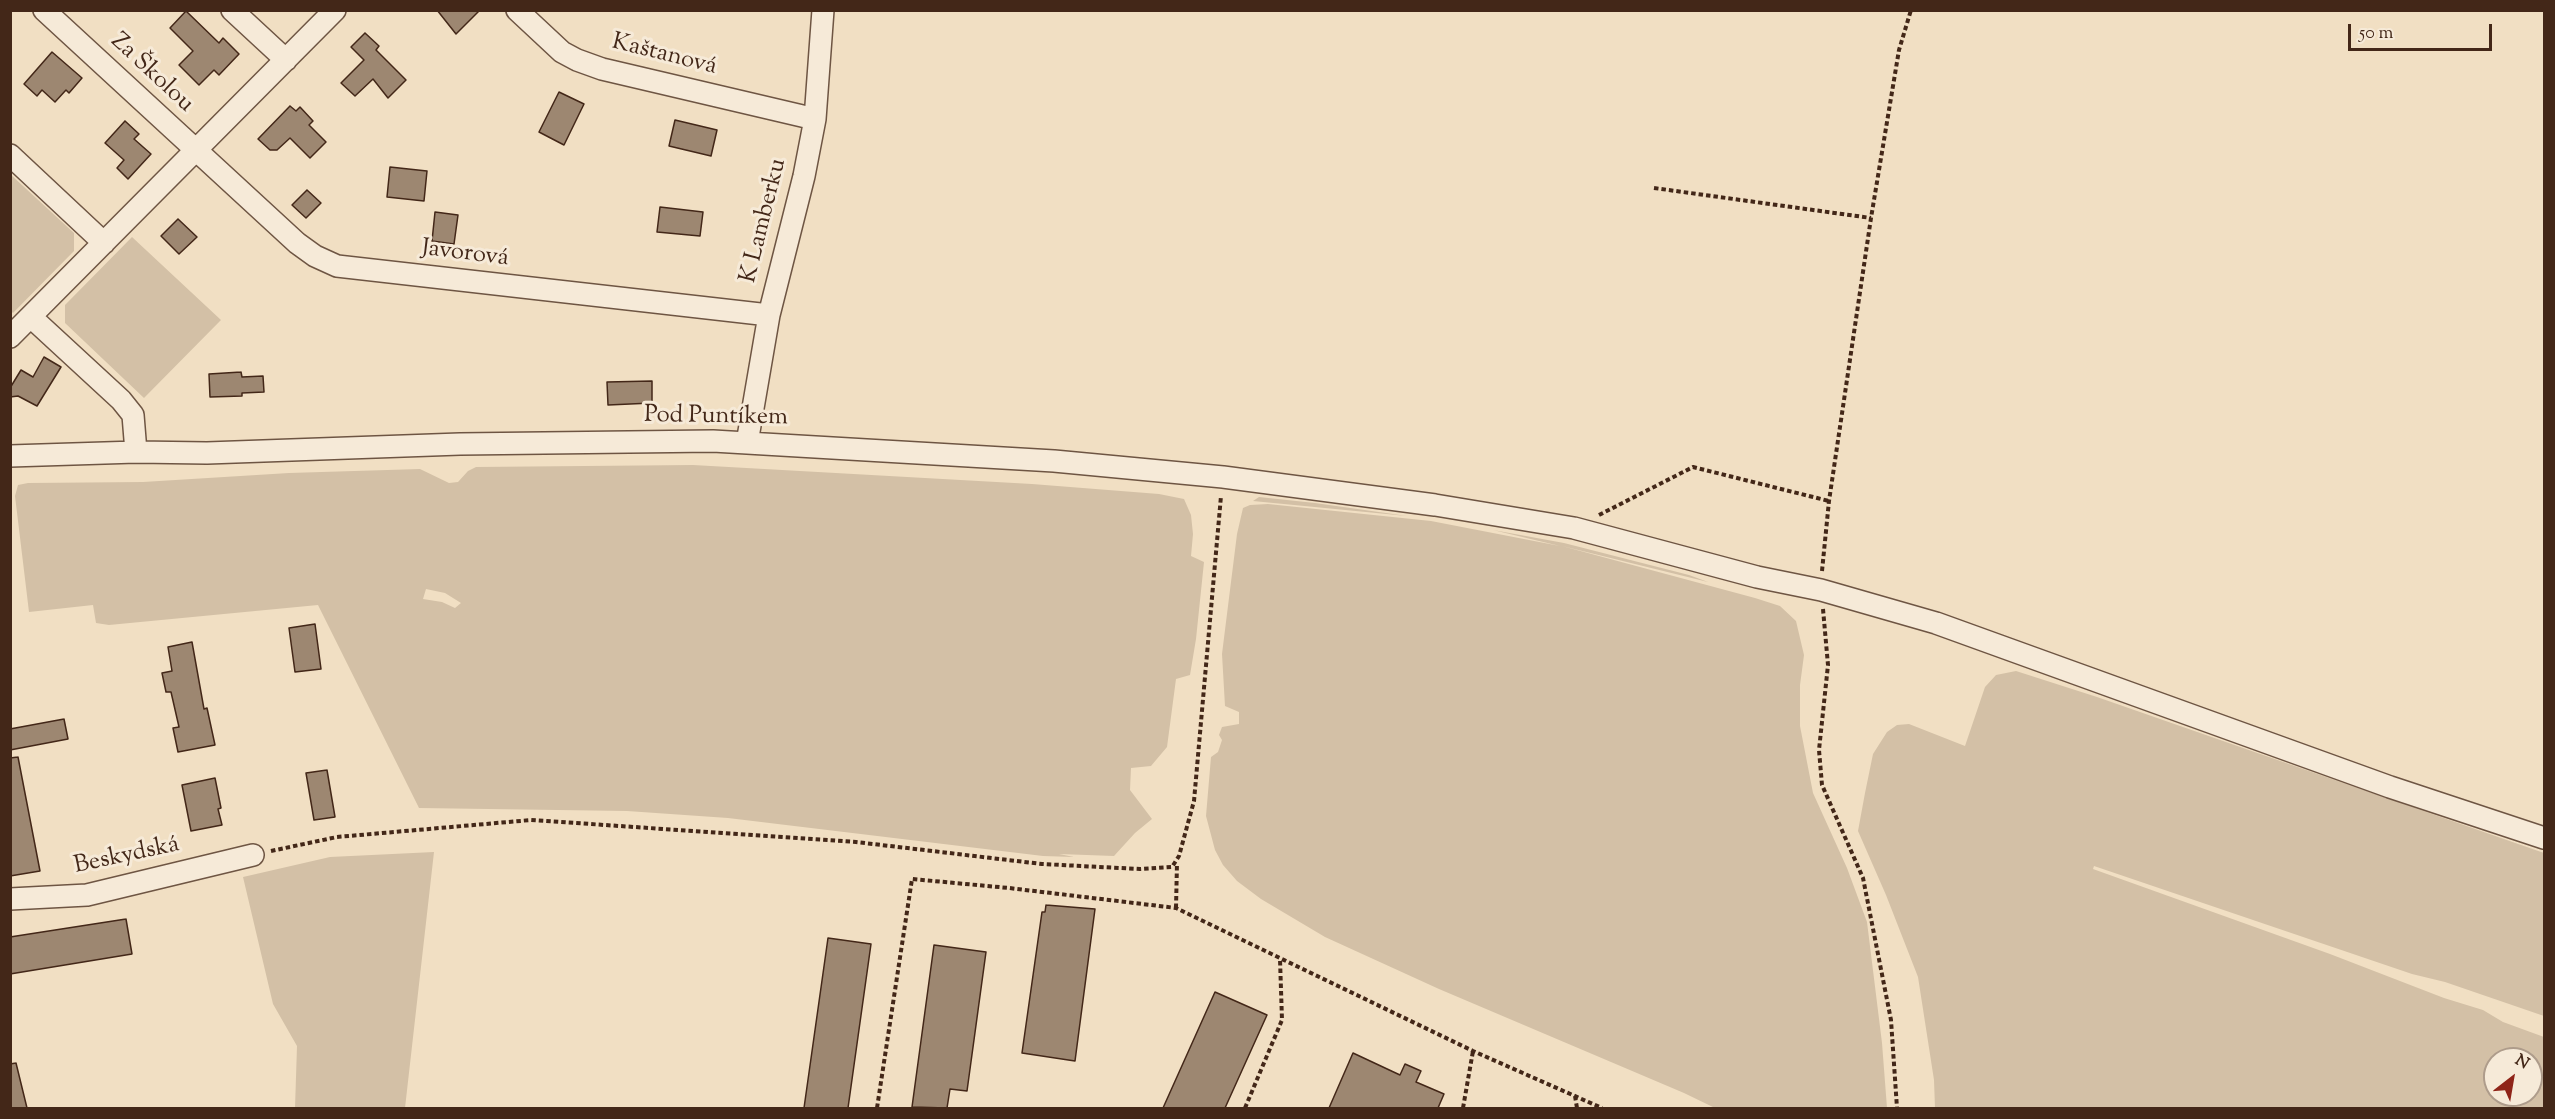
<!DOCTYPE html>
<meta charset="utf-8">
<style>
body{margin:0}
#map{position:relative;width:2555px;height:1119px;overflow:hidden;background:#f1dfc3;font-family:"Sorts Mill Goudy",serif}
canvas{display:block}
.frame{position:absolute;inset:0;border:12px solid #432718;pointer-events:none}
.north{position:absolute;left:2483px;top:1047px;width:60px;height:60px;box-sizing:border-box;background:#f6ead8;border:2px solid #ae9c8b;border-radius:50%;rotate:31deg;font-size:16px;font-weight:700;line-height:24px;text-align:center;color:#432718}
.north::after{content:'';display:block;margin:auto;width:21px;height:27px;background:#8f2418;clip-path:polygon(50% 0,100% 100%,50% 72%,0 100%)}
.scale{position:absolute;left:2348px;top:24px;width:144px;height:27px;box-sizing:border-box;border:3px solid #432718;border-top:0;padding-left:8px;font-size:18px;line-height:21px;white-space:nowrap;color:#432718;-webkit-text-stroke:4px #f6ead8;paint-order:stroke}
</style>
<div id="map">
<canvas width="2555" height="1119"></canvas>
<div class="frame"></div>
<div class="north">N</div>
<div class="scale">50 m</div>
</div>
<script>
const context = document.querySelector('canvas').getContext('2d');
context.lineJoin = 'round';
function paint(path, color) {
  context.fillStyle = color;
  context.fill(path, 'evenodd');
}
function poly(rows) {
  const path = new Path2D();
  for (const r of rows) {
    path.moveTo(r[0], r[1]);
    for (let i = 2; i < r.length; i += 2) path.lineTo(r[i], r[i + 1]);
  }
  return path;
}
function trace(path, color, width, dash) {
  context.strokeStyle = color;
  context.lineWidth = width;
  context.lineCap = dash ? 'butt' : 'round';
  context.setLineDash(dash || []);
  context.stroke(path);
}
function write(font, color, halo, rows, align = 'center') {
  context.font = font + ' "Sorts Mill Goudy",serif';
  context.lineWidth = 6;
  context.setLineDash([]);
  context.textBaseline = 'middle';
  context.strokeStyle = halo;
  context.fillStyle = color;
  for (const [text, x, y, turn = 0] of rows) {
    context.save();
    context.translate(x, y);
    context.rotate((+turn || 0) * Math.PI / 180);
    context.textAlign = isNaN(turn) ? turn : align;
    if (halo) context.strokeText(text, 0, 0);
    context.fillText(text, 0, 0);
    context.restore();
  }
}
const green = poly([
 [10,174,74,233,74,251,13,313,10,310],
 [132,237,221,320,144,398,65,323,65,305],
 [693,465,1032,484,1159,494,1184,499,1191,515,1193,534,1191,556,1204,562,1196,639,1190,675,1176,679,1167,747,1151,766,1131,768,1130,790,1152,819,1135,833,1114,856,1059,854,1074,857,1043,856,728,818,627,811,419,808,318,605,109,625,96,623,93,605,29,612,15,496,18,485,28,483,143,482,289,473,420,469,449,483,458,482,468,471,476,467],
 [426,589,445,593,461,603,455,608,442,602,423,599],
 [1259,497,1315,503,1407,516,1253,501],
 [1268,504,1431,521,1560,546,1493,530,1564,543,1689,575,1708,582,1562,546,1755,598,1780,606,1796,621,1804,655,1800,685,1800,726,1813,793,1847,868,1867,922,1882,1043,1887,1108,1715,1108,1684,1093,1439,989,1325,937,1261,899,1237,881,1223,865,1215,850,1206,816,1211,757,1218,752,1222,740,1219,735,1222,727,1239,724,1239,712,1225,706,1222,654,1237,534,1243,508,1250,505],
 [2016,671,2097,697,2544,853,2544,1016,2445,982,2412,974,2094,866,2093,869,2330,954,2444,998,2483,1010,2503,1022,2544,1037,2544,1108,1935,1108,1934,1080,1918,977,1886,895,1858,831,1865,793,1873,754,1887,732,1897,725,1909,724,1965,746,1985,687,1996,675],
 [2495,1059,2531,1059,2531,1095,2495,1095],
 [434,852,405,1108,295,1108,297,1046,273,1004,243,877,330,857]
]);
const building = poly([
 [437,10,480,10,456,34,437,10],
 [186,11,219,43,223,38,239,54,219,75,214,70,199,85,179,65,193,51,170,28,186,11],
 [365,33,379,46,376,50,406,80,388,98,373,79,355,96,341,83,364,60,351,47,365,33],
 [52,52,82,78,69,93,66,90,55,102,42,90,37,96,24,84,52,52],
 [559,92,584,104,564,145,539,132,559,92],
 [290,106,296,111,300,107,313,121,309,125,326,142,310,158,290,138,277,150,270,150,258,139,290,106],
 [675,120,717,130,711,156,669,146,675,120],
 [125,121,139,134,134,139,151,154,128,179,117,168,124,160,105,143,125,121],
 [390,167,427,171,424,201,387,197,390,167],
 [307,190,321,203,306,218,292,205,307,190],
 [660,207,703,212,700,236,657,232,660,207],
 [435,212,458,215,454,244,432,241,435,212],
 [178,219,197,237,179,254,161,236,178,219],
 [44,357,61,367,37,406,18,396,10,397,10,388,21,370,33,377,44,357],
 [241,372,242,377,263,376,264,392,242,393,242,396,210,397,209,374,241,372],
 [652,381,652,403,608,405,607,382,652,381],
 [315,624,321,669,295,672,289,628,315,624],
 [192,642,204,709,207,708,215,745,178,752,173,728,179,727,171,692,166,692,162,673,172,671,168,647,192,642],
 [64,719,68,739,10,750,10,729,64,719],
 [18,757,40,871,10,876,10,758,18,757],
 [327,770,335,817,314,820,306,773,327,770],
 [215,778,221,808,218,809,222,825,191,831,182,785,215,778],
 [1046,905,1095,909,1075,1061,1022,1053,1042,912,1045,912,1046,905],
 [126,919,132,954,10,974,10,937,126,919],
 [828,938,871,944,848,1108,804,1108,828,938],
 [934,945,986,952,967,1091,950,1089,947,1108,912,1107,934,945],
 [1215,992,1267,1015,1225,1108,1163,1108,1215,992],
 [1353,1053,1400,1075,1405,1064,1421,1071,1416,1082,1444,1094,1438,1108,1329,1108,1353,1053],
 [16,1063,27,1108,10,1108,10,1064,16,1063]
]);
const path = poly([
 [1654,188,1871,218],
 [1599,515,1693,467,1829,501],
 [1822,571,1829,501,1871,218,1899,50,1911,10],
 [1823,609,1828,665,1819,750,1822,785,1863,878,1891,1020,1897,1108],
 [271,851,337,837,531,820,856,842,1042,864,1140,869,1172,867,1179,856,1194,801,1221,496],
 [1176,908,1177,863],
 [1575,1096,1577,1108],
 [877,1108,912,879,1009,888,1176,908,1473,1051,1602,1108],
 [1245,1108,1282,1020,1280,959],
 [1463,1108,1473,1051]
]);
const minor = poly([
 [44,10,297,243,315,256,337,266,769,315],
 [232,10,286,60],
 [517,10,562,52,577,60,602,69,815,119],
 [10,155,104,243],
 [31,317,121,400,133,415,136,452],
 [10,337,335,10],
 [747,443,769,315,804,176,815,119,823,10],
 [10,456,136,452,207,453,460,444,713,441,1054,461,1223,477,1435,505,1574,528,1757,577,1821,590,1936,623,2390,787,2544,838],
 [10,899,87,895,253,855]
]);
const streetNames = [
 ["Kaštanová",664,56,14],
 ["Za Školou",151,74,43],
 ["K Lamberku",765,221,-76],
 ["Javorová",465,255,7],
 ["Pod Puntíkem",716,418,1],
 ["Beskydská",127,857,-12]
];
paint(green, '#d3c0a6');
paint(building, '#9d8771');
trace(building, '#432718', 1.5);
trace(minor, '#6e5543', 24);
trace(path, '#432718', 4, [4.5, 3]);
trace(minor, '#f6ead8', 21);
write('24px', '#432718', '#f6ead8', streetNames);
</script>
